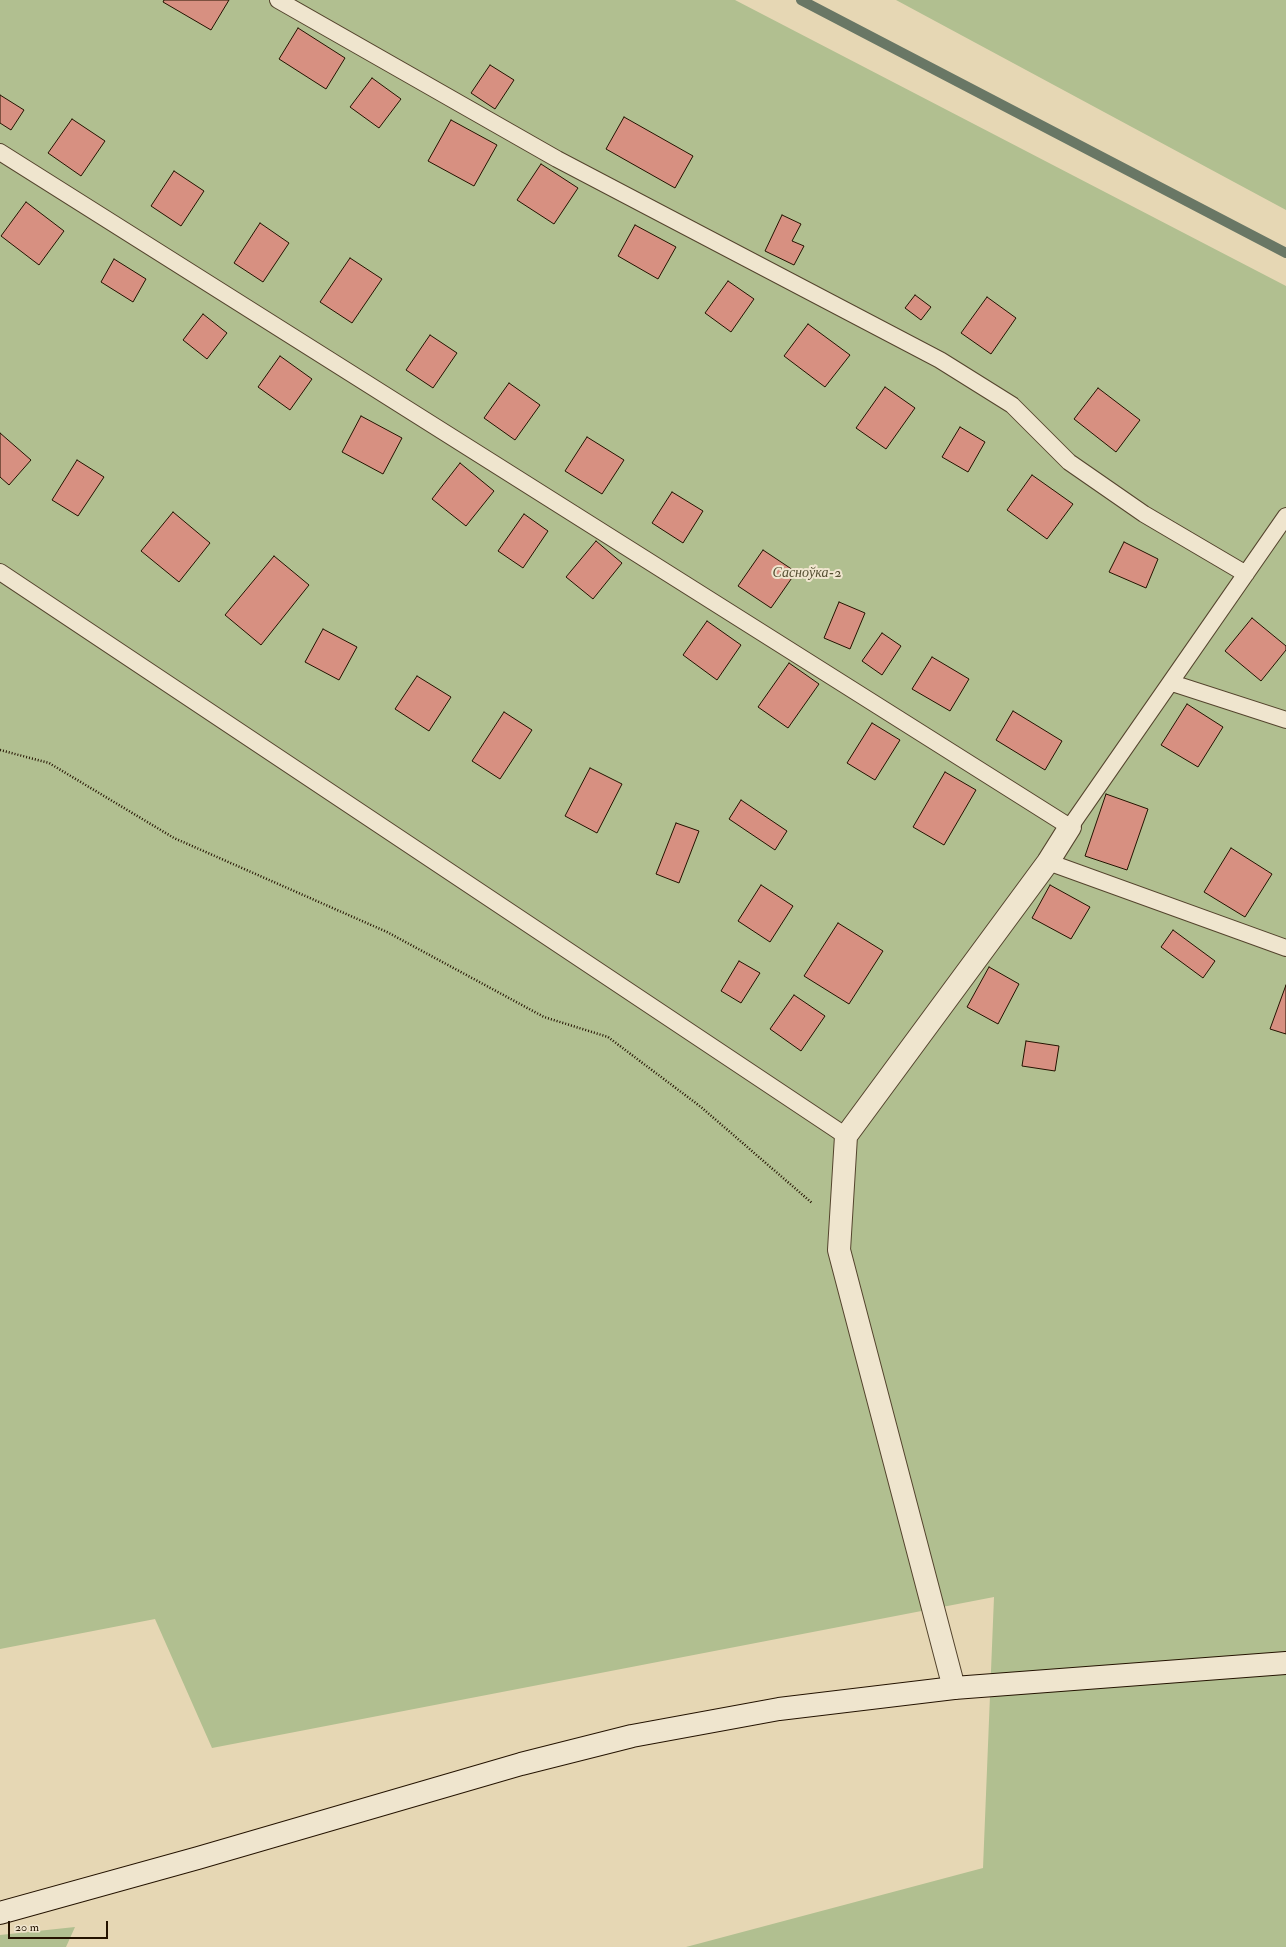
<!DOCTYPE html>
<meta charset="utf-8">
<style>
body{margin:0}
#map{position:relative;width:1286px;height:1947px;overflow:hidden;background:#e6d7b4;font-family:"IM FELL Double Pica",serif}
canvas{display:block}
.scale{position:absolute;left:8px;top:1921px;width:100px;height:18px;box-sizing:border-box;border:2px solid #241300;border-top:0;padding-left:5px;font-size:12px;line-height:14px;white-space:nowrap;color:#241300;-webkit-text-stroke:3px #efe5ce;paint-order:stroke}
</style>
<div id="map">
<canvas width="1286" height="1947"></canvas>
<div class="scale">20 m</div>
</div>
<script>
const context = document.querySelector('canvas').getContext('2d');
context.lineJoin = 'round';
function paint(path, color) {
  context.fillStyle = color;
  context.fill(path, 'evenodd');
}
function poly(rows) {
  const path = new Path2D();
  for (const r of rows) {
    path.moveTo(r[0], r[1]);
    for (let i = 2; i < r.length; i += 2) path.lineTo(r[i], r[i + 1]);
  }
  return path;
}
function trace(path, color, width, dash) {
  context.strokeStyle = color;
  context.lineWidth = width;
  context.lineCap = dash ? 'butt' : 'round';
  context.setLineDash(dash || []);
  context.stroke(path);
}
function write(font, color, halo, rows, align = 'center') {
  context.font = font + ' "IM FELL Double Pica",serif';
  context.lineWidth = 4;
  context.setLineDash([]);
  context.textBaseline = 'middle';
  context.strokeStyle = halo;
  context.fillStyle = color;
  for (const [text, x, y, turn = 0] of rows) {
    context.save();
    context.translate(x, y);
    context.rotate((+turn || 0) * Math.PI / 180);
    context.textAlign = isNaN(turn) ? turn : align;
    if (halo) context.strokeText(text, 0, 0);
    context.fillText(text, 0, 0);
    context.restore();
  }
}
const green = poly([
 [0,0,735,0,1286,286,1286,1947,686,1947,983,1868,994,1597,212,1748,155,1619,0,1649],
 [896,0,1286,0,1286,210],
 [75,1927,66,1947,0,1947,0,1935]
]);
const stream = poly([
 [801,0,1286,253]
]);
const building = poly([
 [164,0,229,0,211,30,163,2,164,0],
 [298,28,345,58,326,89,279,59,298,28],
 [490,65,514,80,495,109,471,93,490,65],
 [372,78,401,99,379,128,350,107,372,78],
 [0,95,24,110,11,130,0,123,0,95],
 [624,117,693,156,675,188,606,149,624,117],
 [72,119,105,141,81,176,48,153,72,119],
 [451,120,497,145,474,186,428,161,451,120],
 [541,164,578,188,554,224,517,200,541,164],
 [174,171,204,191,181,226,151,206,174,171],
 [26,202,64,231,39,265,1,236,26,202],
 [782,215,801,224,792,241,804,246,794,265,765,251,782,215],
 [260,223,289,243,263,282,234,263,260,223],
 [635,225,676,247,658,279,618,256,635,225],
 [350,258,382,279,352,323,320,302,350,258],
 [114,259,146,279,133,302,101,282,114,259],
 [728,281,754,299,731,332,705,313,728,281],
 [915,295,931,307,921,320,905,308,915,295],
 [987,297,1016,318,991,354,961,333,987,297],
 [203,314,227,333,207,359,183,340,203,314],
 [808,324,850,355,825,387,784,356,808,324],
 [430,335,457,353,433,388,406,370,430,335],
 [280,356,312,379,290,410,258,387,280,356],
 [509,383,540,405,515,440,484,418,509,383],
 [885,387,915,408,886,449,856,428,885,387],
 [1098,388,1140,420,1116,452,1074,419,1098,388],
 [361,416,402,438,383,474,342,452,361,416],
 [960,427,985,442,968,472,942,457,960,427],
 [0,433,31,460,9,485,0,477,0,433],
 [587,437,624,460,602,494,565,471,587,437],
 [77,460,104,477,78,516,52,500,77,460],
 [460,463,494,491,466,526,432,499,460,463],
 [1032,475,1073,504,1047,539,1007,510,1032,475],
 [672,492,703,511,683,543,652,523,672,492],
 [173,512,210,543,179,582,141,551,173,512],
 [524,514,548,531,523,568,498,551,524,514],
 [596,541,622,563,593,599,566,577,596,541],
 [1124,542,1158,559,1146,588,1109,572,1124,542],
 [763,550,796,572,771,608,738,586,763,550],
 [274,556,309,585,261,645,225,615,274,556],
 [839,602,865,613,850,649,824,638,839,602],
 [1252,618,1286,646,1286,650,1261,681,1225,651,1252,618],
 [707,621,741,645,717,680,683,655,707,621],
 [323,629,357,647,339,680,305,662,323,629],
 [882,633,901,646,882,675,862,661,882,633],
 [932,657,969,679,950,711,912,689,932,657],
 [789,663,819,684,788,728,758,707,789,663],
 [417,676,451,697,429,731,395,709,417,676],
 [1187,704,1223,727,1198,767,1161,745,1187,704],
 [1013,711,1062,741,1045,770,996,740,1013,711],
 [504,712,532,730,500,779,472,761,504,712],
 [872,723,900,740,875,780,847,763,872,723],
 [590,768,622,784,597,833,565,816,590,768],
 [945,772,976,790,944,845,913,827,945,772],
 [1106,794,1148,809,1127,870,1085,856,1106,794],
 [741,800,787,831,775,850,729,819,741,800],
 [676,823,699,831,679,883,656,874,676,823],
 [1231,848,1272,874,1245,917,1204,892,1231,848],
 [761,885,793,906,770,942,738,921,761,885],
 [1050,885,1090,907,1071,939,1032,918,1050,885],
 [838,923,883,951,849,1004,804,976,838,923],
 [1173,930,1215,961,1203,978,1161,947,1173,930],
 [739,961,760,973,741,1003,721,991,739,961],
 [989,967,1019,984,998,1024,967,1007,989,967],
 [1286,985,1286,1034,1270,1029,1286,985],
 [794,995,825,1016,801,1051,770,1029,794,995],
 [1026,1041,1059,1046,1055,1071,1022,1066,1026,1041]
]);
const path = poly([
 [0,750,49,763,174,838,387,932,544,1017,608,1037,701,1107,812,1203]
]);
const lane = poly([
 [278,0,557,159,940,360,1012,405,1069,462,1144,514,1246,574],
 [0,152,1070,827,1286,516],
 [0,572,846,1136],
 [1172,683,1286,720],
 [1048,862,1286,948]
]);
const street = poly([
 [954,1688,839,1250,846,1136,1048,862,1070,827]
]);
const secondary = poly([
 [0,1913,198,1858,521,1764,632,1736,779,1709,954,1688,1286,1663]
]);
const parkNames = [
 ["Сасноўка-2",807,574]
];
paint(green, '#b1bf90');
trace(stream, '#697765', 10);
paint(building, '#d79081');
trace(building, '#241300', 1);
trace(lane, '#54442d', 18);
trace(street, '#54442d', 24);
trace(secondary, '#241300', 24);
trace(path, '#241300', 2.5, [1, 2]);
trace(lane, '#efe5ce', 16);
trace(street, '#efe5ce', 22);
trace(secondary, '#efe5ce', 22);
write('italic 14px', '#554f32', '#efe5ce', parkNames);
</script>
